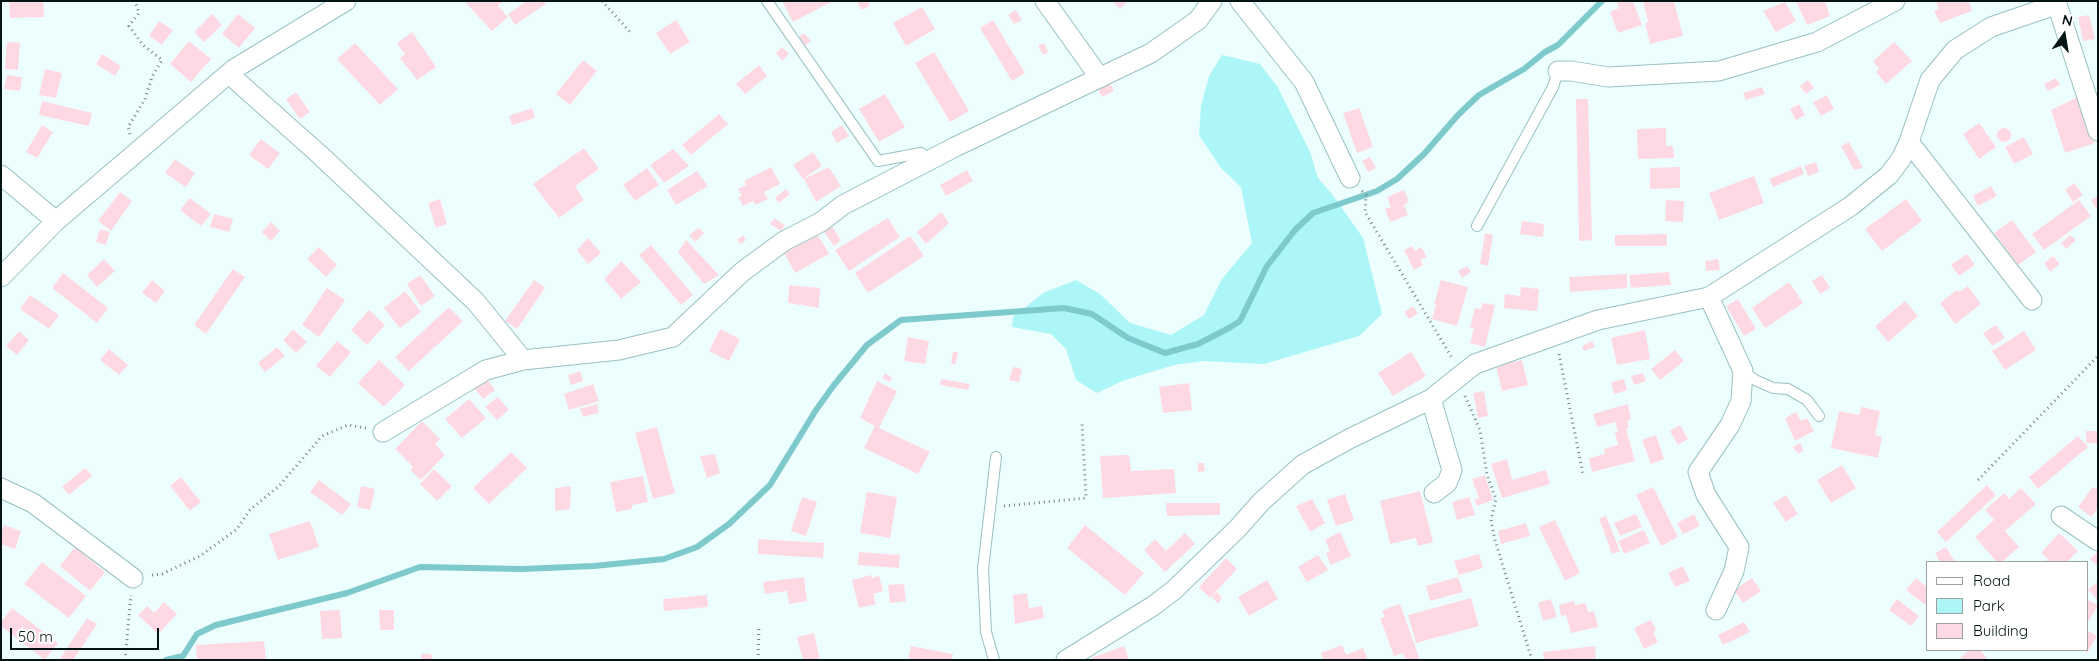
<!DOCTYPE html>
<style>
body{margin:0}
#map{position:relative;width:2099px;height:661px;overflow:hidden;background:#edfefe;font-family:Quicksand,sans-serif}
canvas{display:block}
.frame{position:absolute;inset:0;border:2px solid #041314;pointer-events:none}
.legend{position:absolute;left:1926px;top:561px;width:162px;height:90px;box-sizing:border-box;background:#fff;border:1px solid #9ba1a1;margin:0;padding:6px 9px;list-style:none;font-size:15px;color:#041314}
.legend li{display:flex;align-items:center;gap:10px;height:25px}
.legend b{width:25px;border:1px solid #9ba1a1}
.north{position:absolute;left:2039px;top:10px;width:50px;height:50px;-webkit-text-stroke:4px #fff;paint-order:stroke;rotate:13deg;font-size:14px;font-weight:700;line-height:20px;text-align:center;color:#041314}
.north::after{content:'';display:block;margin:auto;width:18px;height:22px;background:#041314;clip-path:polygon(50% 0,100% 100%,50% 72%,0 100%)}
.scale{position:absolute;left:10px;top:628px;width:149px;height:22px;box-sizing:border-box;border:2px solid #041314;border-top:0;padding-left:6px;font-size:15px;line-height:18px;white-space:nowrap;color:#041314;-webkit-text-stroke:4px #fff;paint-order:stroke}
</style>
<div id="map">
<canvas width="2099" height="661"></canvas>
<div class="frame"></div>
<ul class="legend">
<li><b style="height:6px;background:#fff"></b>Road</li>
<li><b style="height:14px;background:#adf6f8"></b>Park</li>
<li><b style="height:14px;background:#fed9e3"></b>Building</li>
</ul>
<div class="north">N</div>
<div class="scale">50 m</div>
</div>
<script>
const context = document.querySelector('canvas').getContext('2d');
context.lineJoin = 'round';
function paint(path, color) {
  context.fillStyle = color;
  context.fill(path, 'evenodd');
}
function poly(rows) {
  const path = new Path2D();
  for (const r of rows) {
    if (r.length === 3) {
      path.moveTo(r[0] + r[2], r[1]);
      path.arc(r[0], r[1], r[2], 0, 2 * Math.PI);
      continue;
    }
    path.moveTo(r[0], r[1]);
    for (let i = 2; i < r.length; i += 2) path.lineTo(r[i], r[i + 1]);
  }
  return path;
}
function trace(path, color, width, dash) {
  context.strokeStyle = color;
  context.lineWidth = width;
  context.lineCap = dash ? 'butt' : 'round';
  context.setLineDash(dash || []);
  context.stroke(path);
}
const green = poly([
 [1222,55,1260,64,1277,86,1310,152,1318,178,1332,194,1363,238,1382,314,1359,336,1264,364,1204,361,1174,365,1122,381,1097,393,1076,380,1066,349,1051,334,1012,327,1013,317,1043,293,1076,280,1100,294,1130,323,1171,335,1204,315,1222,279,1252,243,1241,187,1221,168,1199,135,1201,106,1209,76]
]);
const stream = poly([
 [166,660,183,656,197,634,216,625,347,593,420,567,522,569,594,566,664,559,697,547,729,524,770,485,816,410,834,385,867,345,901,320,1064,308,1092,314,1128,338,1165,353,1198,344,1229,328,1240,321,1267,266,1295,230,1313,213,1377,191,1397,179,1424,154,1458,115,1479,95,1524,69,1545,52,1558,45,1602,1]
]);
const building = poly([
 [9,1,43,1,44,17,10,18],
 [464,1,503,1,498,6,508,17,492,31],
 [527,1,543,1,546,4,515,25,508,14],
 [782,1,833,1,793,22],
 [868,1,870,6,861,10,857,2],
 [1112,1,1128,1,1120,9],
 [1620,1,1633,1,1642,25,1618,33,1610,12,1619,8,1617,2],
 [1643,1,1674,1,1683,36,1650,44,1645,23,1648,22],
 [1796,1,1825,1,1830,16,1807,25],
 [1936,1,1969,1,1972,11,1940,23,1934,11,1939,9],
 [1785,2,1796,21,1776,32,1763,11],
 [922,7,935,29,906,46,893,23],
 [1016,10,1022,20,1014,24,1008,15],
 [212,14,222,25,204,42,194,32],
 [238,14,255,28,239,48,222,34],
 [2089,15,2095,39,2083,41,2078,17],
 [676,20,690,42,670,54,656,33],
 [993,20,1025,73,1012,81,980,28],
 [159,21,173,30,162,45,149,36],
 [412,32,436,67,417,80,400,58,405,54,397,43],
 [804,33,811,41,805,46,799,37],
 [189,41,211,59,191,82,170,64],
 [7,42,20,43,18,70,5,69],
 [1894,42,1912,61,1886,84,1876,72,1879,69,1873,61],
 [355,43,398,89,380,105,337,59],
 [1044,43,1048,52,1043,55,1038,45],
 [782,47,789,54,782,61,776,53],
 [934,52,969,111,950,122,915,63],
 [102,54,121,66,115,76,96,64],
 [583,60,597,71,570,105,556,94],
 [759,65,767,76,745,94,736,84],
 [45,69,62,73,56,98,39,95],
 [7,75,22,77,20,91,4,89],
 [2056,78,2060,85,2048,91,2044,84],
 [1808,80,1814,88,1806,94,1800,86],
 [1110,83,1114,91,1102,97,1098,89],
 [1762,87,1765,94,1746,100,1743,93],
 [296,92,310,112,300,119,286,99],
 [885,94,905,127,879,142,859,109],
 [1827,95,1834,109,1821,116,1813,102],
 [2078,97,2095,143,2065,153,2051,110],
 [1576,99,1588,99,1592,240,1579,241],
 [42,101,92,113,89,126,39,115],
 [1799,104,1805,115,1796,120,1790,109],
 [532,108,535,118,512,125,509,116],
 [1359,108,1373,147,1357,153,1343,113],
 [719,114,728,124,691,155,682,145],
 [1979,123,1996,147,1979,159,1963,134],
 [42,125,53,132,37,158,26,152],
 [842,125,849,136,837,143,831,132],
 [2004,135,7],
 [1666,128,1666,146,1673,146,1674,158,1638,159,1637,129],
 [2024,137,2033,154,2014,164,2005,147],
 [261,139,280,153,268,169,249,155],
 [1849,142,1863,168,1854,170,1841,146],
 [584,148,599,169,575,186,584,200,559,218,533,184],
 [673,149,689,166,664,183,650,165],
 [813,152,822,166,803,179,793,165],
 [1370,157,1376,168,1368,172,1362,161],
 [175,159,195,173,186,187,165,173],
 [1816,162,1819,172,1808,176,1804,166],
 [1801,166,1804,174,1773,187,1769,179],
 [771,167,780,184,764,192,768,199,755,205,753,201,743,206,738,197,742,196,738,189,746,185,744,181],
 [829,167,841,186,816,202,804,179],
 [1680,167,1680,188,1650,189,1650,168],
 [647,168,659,185,635,201,623,185],
 [967,170,973,181,946,196,940,185],
 [697,171,708,186,676,205,667,190],
 [1754,176,1764,203,1719,220,1709,193],
 [2074,183,2083,195,2073,202,2065,190],
 [1991,186,1997,196,1978,206,1973,196],
 [786,189,790,194,779,203,775,198],
 [1404,190,1409,202,1404,205,1408,215,1390,222,1385,209,1391,207,1387,197],
 [120,192,132,201,111,231,98,221],
 [2098,196,2098,211,2091,200],
 [190,198,211,214,201,226,180,210],
 [440,199,447,224,436,228,428,203],
 [1906,199,1922,221,1882,251,1865,229],
 [1666,200,1684,201,1683,222,1665,221],
 [2079,200,2091,216,2044,250,2032,234],
 [941,212,949,223,926,244,917,232],
 [214,214,233,219,229,232,210,227],
 [774,218,785,225,781,231,770,224],
 [888,218,900,237,849,271,835,250],
 [2012,220,2036,252,2018,265,1994,233],
 [1522,221,1544,224,1543,237,1520,234],
 [271,222,280,231,271,241,262,232],
 [829,222,841,240,834,246,821,228],
 [699,228,704,233,695,242,689,235],
 [100,229,110,232,106,245,96,242],
 [1485,233,1493,235,1488,266,1480,264],
 [1667,234,1667,246,1615,246,1615,235],
 [743,235,746,240,741,244,737,240],
 [818,235,829,254,795,273,784,253],
 [2070,235,2076,240,2066,249,2061,243],
 [910,236,924,256,868,293,855,273],
 [588,238,601,253,588,264,577,250],
 [686,240,719,275,704,284,678,252],
 [651,245,693,295,681,305,639,255],
 [1412,246,1415,251,1421,247,1427,257,1420,260,1423,265,1414,270,1404,250],
 [319,247,337,265,326,277,307,259],
 [1967,254,1975,265,1959,276,1951,265],
 [2053,256,2060,264,2050,272,2044,263],
 [104,259,115,271,97,287,87,275],
 [1718,259,1720,270,1706,271,1705,261],
 [621,261,641,282,621,299,604,279],
 [1467,266,1471,272,1462,278,1458,271],
 [233,269,245,277,206,334,194,325],
 [1669,272,1671,285,1631,288,1629,275],
 [63,273,108,308,97,323,52,288],
 [1627,274,1627,288,1570,292,1569,277],
 [420,275,435,296,421,306,407,284],
 [1822,275,1830,288,1820,294,1812,281],
 [152,280,165,291,156,303,142,293],
 [534,280,545,288,517,329,505,321],
 [1441,280,1468,287,1457,326,1432,319,1436,305,1434,304],
 [1789,282,1803,303,1765,328,1752,308],
 [789,285,820,288,819,308,788,303],
 [1968,286,1981,304,1955,324,1940,303,1957,290,1959,292],
 [1521,287,1539,289,1537,311,1504,308,1505,294,1520,296],
 [327,288,345,300,319,337,302,325],
 [405,291,421,312,400,328,384,308],
 [30,295,59,315,49,329,20,309],
 [1738,299,1756,329,1744,336,1726,306],
 [1905,301,1918,316,1888,342,1875,326],
 [1483,303,1495,305,1485,347,1470,343,1474,329,1470,327,1475,308,1481,309],
 [1413,306,1418,313,1409,319,1404,312],
 [449,307,463,321,409,371,395,357],
 [369,310,385,325,367,345,351,330],
 [1996,325,2005,338,1992,346,1983,333],
 [293,329,307,342,296,353,283,340],
 [720,329,740,339,729,361,709,351],
 [1645,330,1650,359,1617,365,1611,338],
 [19,331,29,340,17,355,6,346],
 [2024,331,2036,350,2005,370,1992,351],
 [908,337,929,341,925,364,904,361],
 [337,341,351,352,330,377,316,366],
 [1592,341,1595,347,1584,351,1582,346],
 [277,347,285,356,265,372,258,363],
 [109,349,128,365,119,375,100,360],
 [1675,350,1684,361,1660,380,1651,369],
 [953,352,958,352,956,364,951,364],
 [1411,352,1426,376,1393,396,1378,373],
 [379,360,405,385,384,407,358,383],
 [1522,360,1528,385,1502,391,1496,366],
 [1013,367,1022,369,1019,382,1009,380],
 [580,371,583,381,571,385,568,375],
 [885,373,892,378,889,382,882,378],
 [1643,373,1646,381,1634,385,1631,376],
 [486,378,495,390,483,399,474,388],
 [941,379,970,384,968,390,940,385],
 [1624,379,1627,390,1614,394,1611,382],
 [877,381,897,391,879,428,930,452,918,474,864,448,875,426,860,418],
 [1189,383,1192,410,1163,413,1159,387],
 [593,384,599,401,569,410,564,394],
 [1484,391,1488,416,1478,418,1473,393],
 [498,397,509,410,497,420,485,407],
 [469,399,486,418,462,438,445,419],
 [597,404,599,413,583,417,580,409],
 [1628,404,1631,419,1627,421,1629,428,1626,429,1635,461,1592,472,1589,458,1605,454,1604,449,1618,445,1615,432,1618,431,1615,422,1597,427,1593,414],
 [1861,407,1880,411,1875,435,1882,437,1878,458,1831,448,1839,411,1859,415],
 [1796,412,1801,421,1807,418,1814,431,1795,441,1785,418],
 [422,421,440,439,435,444,445,455,421,480,410,470,413,467,395,449],
 [1680,425,1688,439,1678,445,1670,431],
 [657,427,675,493,653,499,635,433],
 [2086,431,2098,431,2098,443,2086,443],
 [1656,435,1664,459,1651,464,1642,440],
 [2078,436,2088,447,2038,489,2029,477],
 [1800,443,1804,450,1798,454,1793,447],
 [511,452,527,468,489,504,473,488],
 [715,454,720,473,707,478,700,456],
 [1129,455,1131,471,1174,469,1176,493,1103,498,1100,456],
 [1507,459,1512,480,1546,470,1550,484,1502,498,1491,464],
 [1198,463,1204,463,1205,471,1198,472],
 [1842,465,1856,488,1831,503,1817,480],
 [85,468,92,476,69,495,62,487],
 [434,469,452,486,437,501,420,484],
 [1485,475,1493,500,1477,506,1474,500,1479,498,1472,479],
 [643,476,648,502,632,505,632,509,616,512,610,482],
 [181,477,201,502,190,511,170,486],
 [319,480,351,504,342,515,310,492],
 [1987,485,1996,495,1946,542,1937,532],
 [361,486,375,489,370,510,357,507],
 [571,486,570,509,555,511,555,488],
 [1653,487,1678,537,1661,546,1636,495],
 [2093,487,2098,490,2098,508,2091,517,2078,507],
 [2021,488,2036,504,2005,531,2019,547,2002,562,1997,562,1975,537,1994,520,1985,510,2004,493,2009,499],
 [1420,491,1433,542,1418,546,1416,538,1390,544,1380,501],
 [867,492,897,497,890,538,860,533],
 [1345,494,1354,520,1336,526,1327,500],
 [1786,495,1798,514,1786,522,1773,503],
 [802,497,817,502,806,536,791,531],
 [1469,497,1475,515,1457,520,1452,502],
 [1312,499,1325,523,1310,532,1296,506],
 [1166,503,1220,503,1220,515,1167,516],
 [1636,514,1642,527,1620,536,1614,523],
 [1694,514,1700,526,1683,534,1677,523],
 [1606,516,1620,551,1612,554,1599,518],
 [1555,520,1580,573,1565,581,1539,527],
 [310,521,319,547,278,560,269,534],
 [1526,523,1530,536,1501,544,1498,531],
 [4,525,21,531,15,549,1,544,1,533],
 [1085,525,1144,573,1125,595,1067,548],
 [1644,530,1650,543,1624,554,1618,541],
 [1340,532,1351,556,1331,565,1326,553,1330,551,1325,540],
 [1185,533,1195,544,1165,572,1144,550,1155,539,1166,551],
 [2059,533,2078,551,2067,562,2045,562,2048,559,2041,553],
 [758,539,824,543,823,558,758,554],
 [75,547,105,572,90,591,60,566],
 [1946,547,1955,562,1940,562,1935,553],
 [859,552,900,555,899,568,858,565],
 [2098,552,2098,567,2090,559],
 [1479,554,1483,568,1459,575,1454,561],
 [1318,555,1328,570,1307,582,1298,567],
 [1226,558,1237,569,1210,598,1199,587],
 [42,562,86,596,69,618,24,584],
 [1683,566,1690,581,1675,587,1668,573],
 [871,575,872,578,879,576,883,591,873,594,876,604,859,608,852,580],
 [804,577,807,601,789,604,787,591,765,594,763,582],
 [1458,577,1463,592,1430,601,1426,586],
 [1752,578,1761,591,1743,603,1734,590],
 [1916,578,1928,588,1928,607,1906,590],
 [1267,580,1278,599,1249,616,1238,597],
 [2098,581,2098,598,2097,599,2088,590],
 [904,584,906,601,890,603,888,585],
 [1217,592,1222,598,1218,604,1212,597],
 [1027,593,1029,608,1042,606,1044,618,1015,624,1013,595],
 [707,595,708,607,664,611,663,599],
 [1471,598,1479,626,1416,643,1408,615],
 [1551,599,1557,617,1543,621,1538,603],
 [1897,599,1919,616,1911,626,1889,610],
 [2088,600,2098,605,2088,622],
 [1574,601,1575,605,1586,603,1588,612,1594,611,1598,627,1571,633,1566,615,1561,616,1559,605],
 [164,602,177,614,158,634,138,615,147,606,154,613],
 [1400,604,1420,660,1405,660,1403,653,1394,656,1380,618,1385,617,1382,610],
 [12,608,58,643,45,660,1,626,1,622],
 [340,610,342,638,322,639,320,611],
 [379,610,394,610,394,630,380,630],
 [87,618,97,624,73,660,59,660],
 [1651,620,1656,630,1653,632,1658,642,1644,649,1634,628],
 [1744,622,1750,632,1723,645,1718,635],
 [2088,631,2097,636,2087,653,2085,650,2088,650],
 [814,633,820,660,803,660,797,637],
 [264,641,266,660,197,660,196,645],
 [1342,645,1346,655,1363,648,1368,660,1323,660,1321,653],
 [911,646,953,654,952,660,908,660],
 [1124,646,1129,659,1092,660,1091,658],
 [1595,646,1596,660,1544,660,1543,652],
 [1969,650,1980,650,1988,660,1958,660],
 [421,654,431,654,432,660,421,660]
]);
const path = poly([
 [602,1,631,33],
 [130,134,128,127,145,99,152,77,162,60,143,45,129,26,139,13,135,1],
 [1362,191,1366,195,1365,212,1452,358],
 [1559,354,1583,474],
 [1465,396,1480,430,1487,475,1496,499,1491,520,1495,540,1532,660],
 [1978,480,2098,356],
 [1004,506,1086,498,1082,423],
 [152,575,162,574,200,556,237,529,250,510,279,486,322,436,348,425,366,428],
 [125,660,131,595],
 [758,660,759,625]
]);
const lane = poly([
 [767,1,878,161,921,153,930,160],
 [1477,226,1553,87,1558,71],
 [1743,371,1755,380,1773,388,1788,389,1807,400,1819,416],
 [994,660,986,632,983,569,996,457]
]);
const street = poly([
 [1045,1,1100,78],
 [1240,1,1304,82,1350,178],
 [2056,1,2098,131],
 [1558,71,1571,71,1608,77,1719,71,1817,42,1895,1],
 [229,74,320,155,476,302,523,360],
 [1909,142,2032,300],
 [1,175,56,221],
 [1,277,56,221,234,69,346,1],
 [1709,297,1743,371,1741,401,1730,425,1698,472,1706,495,1739,547,1734,571,1716,610],
 [1431,399,1452,470,1447,483,1434,493],
 [383,432,486,370,523,360,619,350,673,337,742,272,784,241,821,222,843,205,955,147,1151,53,1198,20,1212,1],
 [1,488,33,503,133,578],
 [2061,516,2098,541],
 [1066,660,1153,606,1174,590,1238,528,1261,502,1302,465,1349,439,1431,399,1475,364,1598,320,1709,297,1851,206,1889,175,1901,159,1909,142,1930,80,1955,50,1991,27,2055,5]
]);
paint(green, '#adf6f8');
trace(stream, '#7dc9cb', 6);
paint(building, '#fed9e3');
trace(lane, '#98c1c2', 12);
trace(street, '#98c1c2', 21);
trace(path, '#748484', 3, [1, 4]);
trace(lane, '#fff', 10);
trace(street, '#fff', 19);
</script>
